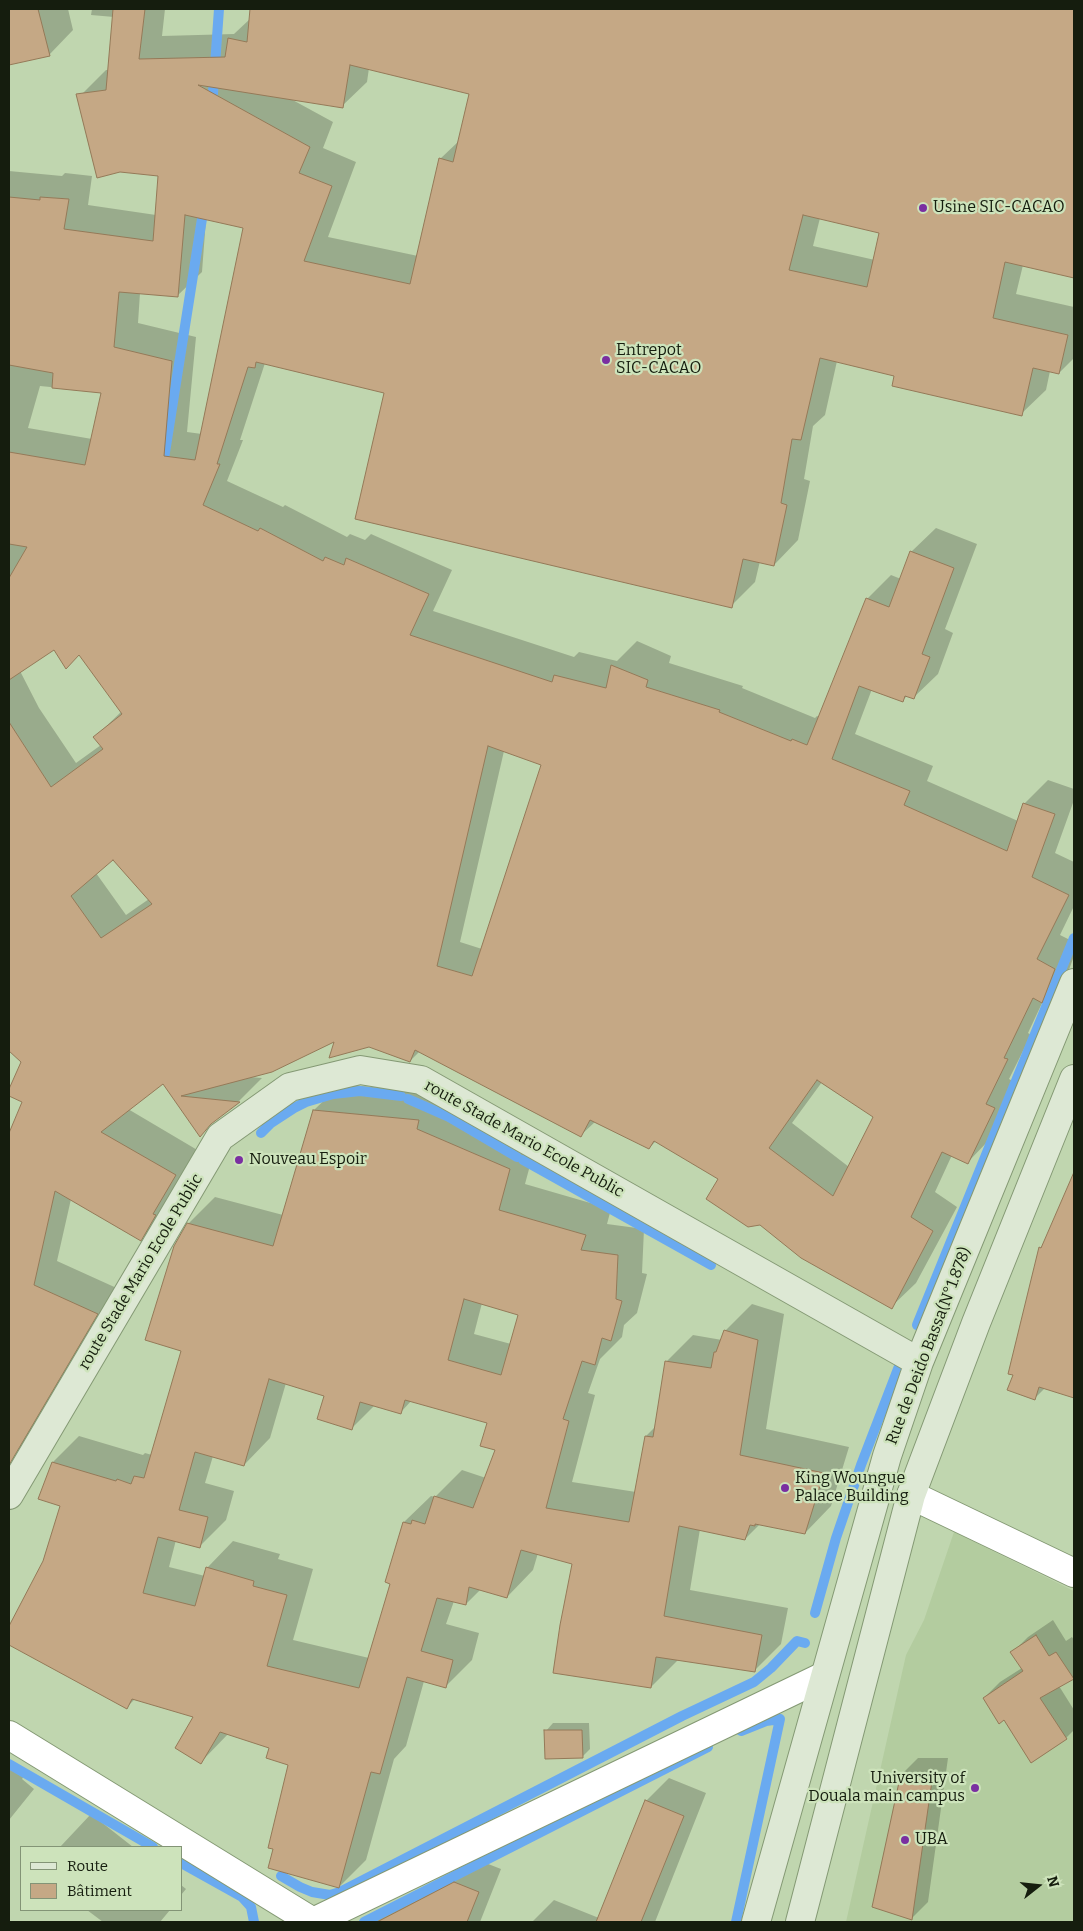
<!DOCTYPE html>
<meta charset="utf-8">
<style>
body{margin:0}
#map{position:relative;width:1083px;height:1931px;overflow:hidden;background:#c0d6af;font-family:Bitter,serif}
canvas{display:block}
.frame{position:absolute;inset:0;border:10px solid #151d0e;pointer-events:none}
.legend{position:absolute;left:20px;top:1846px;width:162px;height:65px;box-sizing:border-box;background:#cde3bb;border:1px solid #839476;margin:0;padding:6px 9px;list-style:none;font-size:15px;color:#151d0e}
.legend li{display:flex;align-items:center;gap:10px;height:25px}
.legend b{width:25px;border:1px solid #839476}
.north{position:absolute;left:1013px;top:1861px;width:50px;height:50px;-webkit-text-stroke:4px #cde3bb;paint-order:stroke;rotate:74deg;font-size:14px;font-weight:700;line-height:20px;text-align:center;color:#151d0e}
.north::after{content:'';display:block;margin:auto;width:18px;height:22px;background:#151d0e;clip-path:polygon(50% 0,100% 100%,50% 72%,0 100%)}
</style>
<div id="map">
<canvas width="1083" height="1931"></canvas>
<div class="frame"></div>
<ul class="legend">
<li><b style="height:6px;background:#dde8d4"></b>Route</li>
<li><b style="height:14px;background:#c5a885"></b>Bâtiment</li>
</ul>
<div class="north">N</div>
</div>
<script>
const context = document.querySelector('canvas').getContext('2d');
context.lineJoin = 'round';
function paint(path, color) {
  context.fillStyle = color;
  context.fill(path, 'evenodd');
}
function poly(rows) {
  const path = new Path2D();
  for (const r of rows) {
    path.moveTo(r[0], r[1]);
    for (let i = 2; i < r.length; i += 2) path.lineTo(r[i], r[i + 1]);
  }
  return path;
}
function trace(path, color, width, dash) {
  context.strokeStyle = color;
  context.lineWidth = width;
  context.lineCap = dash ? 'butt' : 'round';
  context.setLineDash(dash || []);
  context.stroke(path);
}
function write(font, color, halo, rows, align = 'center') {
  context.font = font + ' Bitter,serif';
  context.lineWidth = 4.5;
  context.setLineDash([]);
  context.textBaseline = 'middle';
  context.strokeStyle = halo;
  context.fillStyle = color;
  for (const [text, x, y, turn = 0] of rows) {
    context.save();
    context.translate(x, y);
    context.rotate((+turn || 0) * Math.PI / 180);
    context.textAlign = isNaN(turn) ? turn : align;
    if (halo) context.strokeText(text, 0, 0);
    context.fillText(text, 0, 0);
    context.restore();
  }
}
const built = poly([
 [954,1532,1074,1591,1074,1922,846,1922,906,1655,924,1620]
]);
const shadow = poly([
 [9,9,68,9,73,30,49,55,9,64],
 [92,9,165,9,162,36,234,34,251,18,252,9,1074,9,1074,276,1023,265,1016,294,1074,307,1074,358,1059,373,1050,371,1046,390,1021,414,896,375,837,361,825,415,813,426,804,479,810,481,798,540,774,565,760,561,755,582,731,606,386,392,265,363,240,440,243,440,227,481,283,507,285,505,347,537,350,534,365,540,371,534,452,570,433,611,574,657,579,652,617,661,637,641,671,656,669,663,743,686,742,688,815,718,817,716,820,717,867,599,891,575,901,579,911,552,936,528,977,544,945,629,953,633,938,674,913,698,907,696,903,700,872,689,855,734,933,766,927,781,1018,821,1024,804,1048,780,1074,789,1074,800,1055,853,1074,862,1074,906,1060,935,1074,942,1074,956,1066,978,1043,1001,1028,1033,1031,1035,1009,1079,1018,1084,991,1138,967,1163,952,1155,935,1192,957,1207,916,1283,891,1307,719,1179,656,1141,649,1148,596,1121,581,1135,420,1051,410,1061,369,1046,336,1039,250,1077,262,1078,239,1101,214,1120,200,1135,163,1083,128,1109,199,1151,165,1215,141,1239,71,1199,57,1261,121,1290,38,1430,14,1454,9,1451,9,1137,24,1102,9,1095,22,1061,9,1049,9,171,62,176,65,173,92,176,88,205,156,215,160,174,82,94,106,70,109,70,114,17,91,15],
 [369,68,471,93,460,140,440,159,418,256,328,237,356,162,323,148,333,122,289,98,342,106,367,82],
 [820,218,881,232,875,260,813,246],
 [206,219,245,227,202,434,187,432,196,337,138,323,140,293,177,296,202,272],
 [40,386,102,392,92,439,28,428],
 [54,648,79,654,122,711,95,737,101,745,76,763,39,708,20,671],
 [504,751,543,764,482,949,460,942],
 [113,858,149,899,126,915,96,873],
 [822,1082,875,1117,849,1167,792,1123],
 [341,1084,445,1094,536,1143,525,1184,611,1209,607,1224,644,1229,642,1273,647,1274,637,1313,624,1325,622,1337,600,1359,588,1393,595,1395,572,1482,636,1492,646,1436,656,1426,666,1362,693,1335,722,1340,725,1331,752,1304,784,1314,766,1429,849,1447,831,1506,805,1533,760,1524,745,1539,700,1529,690,1590,788,1608,781,1644,754,1671,678,1660,651,1687,573,1563,538,1553,533,1570,507,1597,480,1590,466,1604,454,1601,446,1624,479,1633,472,1660,445,1687,424,1681,406,1746,394,1759,366,1860,339,1887,275,1848,290,1764,271,1747,229,1733,201,1762,195,1716,135,1699,127,1707,9,1643,9,1629,44,1561,62,1505,53,1462,79,1436,143,1455,145,1453,152,1455,183,1350,188,1224,215,1197,283,1215,314,1110],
 [482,1303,520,1314,511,1344,474,1334],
 [286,1383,325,1395,352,1428,375,1405,401,1412,412,1400,488,1422,497,1449,486,1478,462,1470,435,1497,431,1496,404,1522,387,1582,391,1583,369,1658,293,1640,313,1569,278,1559,280,1554,233,1541,207,1568,205,1576,169,1567,176,1540,199,1547,226,1520,234,1491,205,1483,213,1456,244,1465,270,1438],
 [1074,1175,1074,1396,1045,1388,1034,1399,1014,1374,1040,1248,1044,1244],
 [1053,1620,1066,1641,1072,1637,1074,1640,1074,1677,1059,1686,1074,1710,1074,1730,1066,1738,1032,1761,1005,1718,984,1698,1000,1682,1022,1668,1012,1653,1028,1637],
 [553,1723,589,1723,590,1749,582,1757,546,1731],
 [918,1758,948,1758,928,1902,912,1918,902,1774],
 [9,1760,26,1773,22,1779,34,1789,9,1820],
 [669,1778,706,1793,655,1922,532,1922,554,1900,599,1918,646,1801],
 [91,1814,133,1847,60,1847],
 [478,1860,501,1869,480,1922,368,1922,380,1911],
 [181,1885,186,1889,181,1895],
 [87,1910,170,1910,160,1922,103,1922]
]);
const stream = poly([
 [212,107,219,9],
 [163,465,204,206],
 [408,1099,449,1117,517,1157],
 [261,1133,271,1123,294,1108,306,1102,333,1094,360,1091,401,1096],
 [523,1160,711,1265],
 [917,1325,1074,938],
 [815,1613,836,1538,861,1465,901,1361],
 [9,1764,153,1847],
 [181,1863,242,1897,251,1907,254,1922],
 [281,1876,300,1887,312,1892,330,1895,340,1892,682,1716,754,1682,771,1668,797,1641,805,1643],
 [364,1922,708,1747],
 [736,1922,780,1719,766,1721,741,1731]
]);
const building = poly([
 [9,9,38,9,50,56,9,65,9,9],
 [113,9,145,9,139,59,225,57,228,38,247,42,250,9,1074,9,1074,278,1005,262,993,318,1068,335,1059,374,1033,368,1022,416,892,386,894,376,820,358,801,440,792,439,781,503,787,505,774,566,743,559,732,608,355,519,384,393,256,362,255,368,248,367,217,464,220,464,203,505,258,531,260,528,323,561,325,557,344,565,346,558,429,594,410,635,552,682,554,675,606,688,611,665,648,680,646,687,720,710,719,712,791,741,792,739,807,745,866,598,889,607,910,551,954,568,922,654,930,657,914,699,905,696,903,702,859,686,832,759,910,791,904,805,1007,851,1023,803,1055,814,1032,877,1069,895,1037,959,1055,969,1042,1003,1033,998,1004,1058,1008,1059,986,1104,995,1108,968,1164,942,1152,911,1217,933,1231,892,1309,801,1258,760,1225,748,1227,706,1199,718,1179,654,1141,649,1149,590,1120,581,1137,415,1050,410,1062,369,1047,329,1058,334,1042,272,1072,181,1096,240,1102,211,1124,200,1137,163,1084,101,1132,176,1175,153,1214,156,1215,141,1241,55,1191,34,1285,98,1314,9,1465,9,1133,22,1102,9,1096,9,1089,21,1062,9,1051,9,722,51,787,103,749,93,737,122,714,79,655,66,669,54,650,9,680,9,578,27,547,9,544,9,452,85,465,101,393,52,388,53,373,9,365,9,197,40,200,40,197,69,199,64,229,153,241,158,176,120,172,97,178,76,94,106,90,113,9],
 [350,65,469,94,453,162,439,158,410,284,304,261,332,186,299,173,310,147,198,85,343,108,350,65],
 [185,215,243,228,195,460,164,456,172,361,114,347,119,292,178,297,185,215],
 [803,215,879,233,867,287,789,270,803,215],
 [488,746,541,765,472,976,437,966,488,746],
 [113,860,152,904,101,938,71,896,113,860],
 [817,1080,873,1117,833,1196,769,1148,817,1080],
 [313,1110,419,1120,417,1129,510,1169,499,1210,586,1235,581,1250,618,1255,616,1299,622,1301,611,1341,602,1338,595,1365,582,1361,563,1419,569,1421,546,1508,629,1522,645,1436,653,1437,665,1361,711,1368,714,1352,716,1352,724,1330,758,1340,740,1455,824,1473,805,1534,755,1524,755,1526,750,1525,745,1540,679,1526,664,1616,762,1635,755,1672,656,1657,651,1688,553,1673,560,1625,572,1564,521,1550,507,1598,469,1587,466,1605,437,1598,421,1651,453,1660,446,1688,407,1677,380,1774,371,1772,339,1888,268,1868,273,1849,268,1848,288,1765,266,1758,269,1748,220,1732,201,1764,175,1748,193,1717,132,1699,127,1709,9,1645,9,1626,43,1561,60,1506,38,1499,52,1462,116,1481,117,1479,131,1484,134,1476,144,1478,181,1351,145,1340,174,1246,187,1223,273,1246,313,1110],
 [464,1299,518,1315,501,1375,448,1360,464,1299],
 [269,1379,324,1396,317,1419,352,1430,360,1402,401,1414,405,1400,487,1423,480,1446,495,1450,473,1508,434,1496,425,1524,412,1520,411,1524,403,1522,385,1582,390,1584,359,1688,267,1666,287,1595,253,1586,254,1581,206,1567,195,1606,143,1593,158,1537,200,1548,208,1517,179,1510,195,1452,244,1466,269,1379],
 [1074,1172,1074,1398,1039,1387,1035,1400,1007,1390,1013,1375,1008,1374,1039,1247,1041,1248,1074,1172],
 [1036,1635,1049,1656,1056,1652,1074,1679,1040,1698,1067,1739,1031,1763,1004,1720,999,1724,983,1698,1023,1671,1010,1652,1036,1635],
 [544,1730,582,1730,583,1758,545,1759,544,1730],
 [901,1773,933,1774,912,1920,872,1907,901,1773],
 [645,1800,684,1816,641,1922,596,1922,645,1800],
 [454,1882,479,1892,467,1922,377,1922,454,1882]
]);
const street = poly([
 [911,1495,1074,1573],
 [9,1735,313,1922],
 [313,1922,824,1676]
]);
const secondary = poly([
 [9,1495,220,1137,290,1087,360,1070,421,1080,919,1362],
 [756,1922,887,1456,919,1362,1074,983],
 [800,1922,911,1495,976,1323,1074,1079]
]);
const markers = [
 [923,208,5,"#7a2fa1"],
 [606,360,5,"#7a2fa1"],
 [239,1160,5,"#7a2fa1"],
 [785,1488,5,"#7a2fa1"],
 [975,1788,5,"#7a2fa1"],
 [905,1840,5,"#7a2fa1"]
];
const poiNames = [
 ["Usine SIC-CACAO",933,208],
 ["Entrepot",616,351],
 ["SIC-CACAO",616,369],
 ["Nouveau Espoir",249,1160],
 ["King Woungue",795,1479],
 ["Palace Building",795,1497],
 ["University of",965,1779,"right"],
 ["Douala main campus",965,1797,"right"],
 ["UBA",915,1840]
];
const streetNames = [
 ["route Stade Mario Ecole Public",524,1139,29],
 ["route Stade Mario Ecole Public",141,1272,-59],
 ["Rue de Deido Bassa(N°1.878)",929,1346,-69]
];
paint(built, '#b3cc9f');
paint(shadow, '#0003');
trace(stream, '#6aaaf0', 10);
paint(building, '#c5a885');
trace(building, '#947958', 1);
trace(street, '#849974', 30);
trace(secondary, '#849974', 30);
trace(street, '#fff', 28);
trace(secondary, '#dde8d4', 28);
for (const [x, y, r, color] of markers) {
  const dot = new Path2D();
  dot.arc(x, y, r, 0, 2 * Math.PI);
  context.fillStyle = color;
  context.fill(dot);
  trace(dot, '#cde3bb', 2);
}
write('16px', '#151d0e', '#cde3bb', poiNames, 'left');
write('16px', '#151d0e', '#cde3bb', streetNames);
</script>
